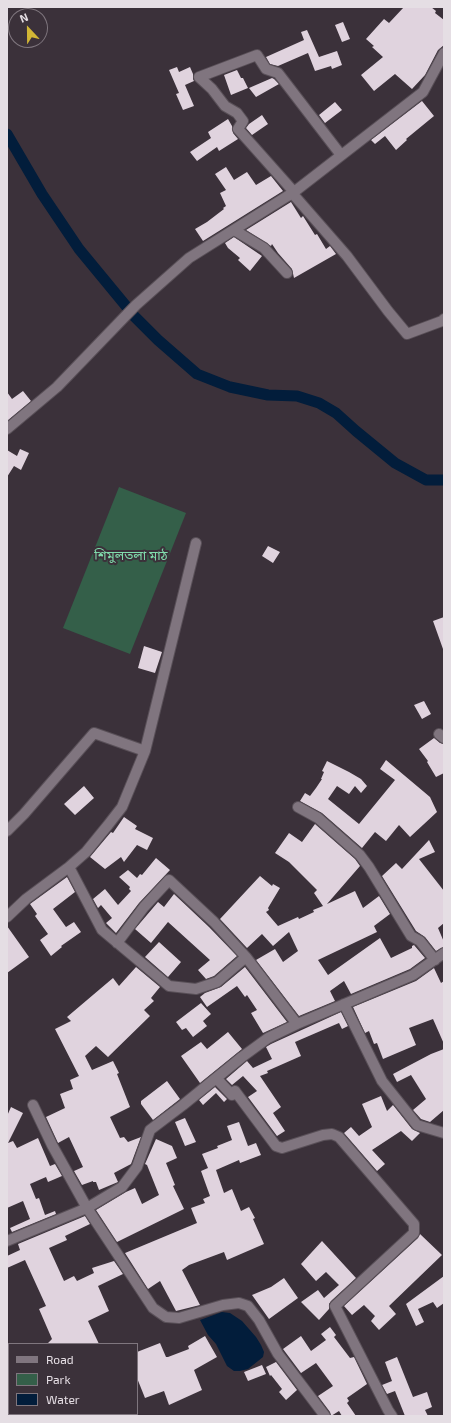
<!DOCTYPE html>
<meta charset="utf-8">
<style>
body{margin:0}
#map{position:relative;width:451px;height:1423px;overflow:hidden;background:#3b313a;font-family:"Exo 2",sans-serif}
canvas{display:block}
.frame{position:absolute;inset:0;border:8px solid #e5dee4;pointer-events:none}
.legend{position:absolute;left:8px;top:1343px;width:130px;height:72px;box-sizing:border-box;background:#3b313a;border:1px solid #7f767e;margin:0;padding:5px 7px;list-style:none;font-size:12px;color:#e5dee4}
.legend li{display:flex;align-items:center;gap:8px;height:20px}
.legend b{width:20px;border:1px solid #7f767e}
.north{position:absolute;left:8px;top:8px;width:40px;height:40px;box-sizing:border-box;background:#3b313a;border:1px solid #7f767e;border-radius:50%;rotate:338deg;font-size:11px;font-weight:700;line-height:16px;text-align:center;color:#e5dee4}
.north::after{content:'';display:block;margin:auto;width:14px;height:18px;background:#d2b635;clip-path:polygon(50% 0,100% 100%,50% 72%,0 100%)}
</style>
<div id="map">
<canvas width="451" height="1423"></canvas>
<div class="frame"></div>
<ul class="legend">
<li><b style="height:5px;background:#80757f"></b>Road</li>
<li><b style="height:11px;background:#345f49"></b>Park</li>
<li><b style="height:11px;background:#021d3b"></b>Water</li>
</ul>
<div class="north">N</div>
</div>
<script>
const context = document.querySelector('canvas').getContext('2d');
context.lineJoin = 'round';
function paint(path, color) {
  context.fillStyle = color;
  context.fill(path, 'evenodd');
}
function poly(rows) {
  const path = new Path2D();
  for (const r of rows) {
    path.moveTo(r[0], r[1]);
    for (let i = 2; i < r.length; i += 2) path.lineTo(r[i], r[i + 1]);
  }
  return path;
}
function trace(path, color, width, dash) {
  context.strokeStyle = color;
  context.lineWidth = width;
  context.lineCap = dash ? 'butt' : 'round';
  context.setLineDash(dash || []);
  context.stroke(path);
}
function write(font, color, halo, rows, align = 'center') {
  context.font = font + ' "Exo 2","Noto Sans Bengali",sans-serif';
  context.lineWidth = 4;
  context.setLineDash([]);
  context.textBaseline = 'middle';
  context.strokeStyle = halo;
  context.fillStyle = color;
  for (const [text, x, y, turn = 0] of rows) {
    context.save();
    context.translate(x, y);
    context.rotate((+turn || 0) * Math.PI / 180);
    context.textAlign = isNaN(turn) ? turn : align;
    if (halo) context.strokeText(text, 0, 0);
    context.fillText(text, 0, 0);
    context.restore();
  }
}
const green = poly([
 [119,487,186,513,130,654,63,628]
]);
const water = poly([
 [222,1312,230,1313,242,1321,256,1337,261,1345,264,1352,263,1357,248,1369,240,1371,234,1371,227,1366,216,1344,208,1335,200,1320]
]);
const canal = poly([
 [7,134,42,194,79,249,126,306],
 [134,316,158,340,197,374,230,387,268,395,297,396,319,403,336,413,356,431,395,463,426,480,444,480]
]);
const building = poly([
 [404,7,431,7,436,11,435,13,444,20,444,45,438,50,425,75,412,89,395,74,374,91,361,75,383,57,372,47,374,46,366,39,384,19,389,23],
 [343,22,350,39,342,42,335,25],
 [307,30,319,57,337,51,342,65,332,69,331,66,315,71,308,53,278,66,270,64,266,57,304,40,301,32],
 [177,67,179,72,190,67,193,74,193,79,194,81,185,85,194,106,183,110,176,94,179,93,169,70],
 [237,70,241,78,243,78,248,88,231,95,224,75],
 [272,78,274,79,279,84,256,97,249,88],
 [422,101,434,116,406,139,407,140,396,150,385,136,375,144,371,140],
 [335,102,342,110,325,123,319,115],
 [262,115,268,124,252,135,246,128,249,124],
 [228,119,232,126,233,133,238,139,219,151,217,147,197,161,190,152,211,138,208,132],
 [226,167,234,180,247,172,256,185,271,176,283,191,203,241,195,229,207,222,224,209,223,208,226,206,220,193,226,190,215,174],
 [291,202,301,218,303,216,315,235,317,234,326,249,330,246,336,254,294,278,292,269,278,253,272,244,271,246,246,230],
 [234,237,262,256,250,271,238,260,240,258,228,248,225,243],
 [23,391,31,401,7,421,7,392,12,399],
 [20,449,29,453,21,470,14,466,7,477,7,450,17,456],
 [268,546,280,552,273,563,262,556],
 [444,617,444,649,443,649,433,621],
 [144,646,162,652,155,673,138,668],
 [424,701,431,714,422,719,414,705],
 [434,738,440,743,444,744,444,773,436,777,427,762,428,761,419,749],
 [386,760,430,797,437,812,410,837,399,825,386,841,375,832,362,848,322,813,300,801,305,793,310,796,316,788,322,779,321,779,324,772,322,771,327,761,349,772,361,779,367,786,361,793,355,786,349,794,337,786,328,799,359,824,395,780,380,769],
 [84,786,94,798,75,815,64,804],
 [124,817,137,826,135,829,153,838,147,850,137,845,124,862,121,857,105,869,90,857,111,832,113,833],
 [315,824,355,859,360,866,327,904,355,891,363,908,379,896,390,914,374,926,377,932,318,960,328,975,380,938,391,958,412,948,412,946,414,945,425,958,410,969,351,994,344,981,330,991,335,1001,299,1016,256,960,275,949,283,962,298,951,289,932,273,946,262,934,247,948,220,919,260,876,272,886,273,884,280,888,268,908,269,910,266,912,278,926,298,917,299,919,314,912,313,910,323,906,314,893,317,890,289,862,275,853,289,833,302,842],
 [429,840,435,852,419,859,444,891,444,923,438,928,444,942,444,947,436,951,425,937,416,931,382,876,396,863,402,869],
 [156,858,170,870,139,903,116,933,106,923,112,918,101,905,98,908,93,899,105,889,118,905,131,891,129,889,130,887,119,877,128,870,137,878,140,874,142,875],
 [67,877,75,892,53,909,66,927,74,922,81,932,61,946,62,947,51,956,40,940,48,934,35,916,37,914,30,904],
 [174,894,209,927,237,956,214,976,206,979,198,970,210,960,168,922,151,943,135,929,158,902,164,907],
 [7,926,29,957,7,973],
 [159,942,181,962,168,977,145,957],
 [136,967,160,987,151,998,154,1001,144,1010,150,1016,108,1057,96,1046,85,1056,92,1070,113,1061,119,1073,117,1074,130,1107,110,1117,120,1138,124,1137,128,1142,141,1137,131,1164,114,1173,118,1182,99,1190,96,1182,93,1182,93,1181,82,1185,74,1171,83,1167,69,1137,58,1143,46,1117,65,1108,60,1094,73,1089,70,1080,79,1076,55,1029,71,1021,67,1017,113,978,119,986],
 [245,967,287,1022,263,1033,251,1013,257,1010,247,995,245,997,237,986,207,1007,200,997,205,993,221,987],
 [434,968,441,983,444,981,444,1044,433,1019,409,1028,416,1045,383,1059,377,1043,374,1044,369,1031,365,1033,353,1007,416,981],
 [201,1003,211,1014,203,1021,207,1026,193,1037,186,1028,182,1030,176,1022],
 [341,1012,348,1026,342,1029,339,1023,295,1042,301,1056,267,1071,268,1073,260,1076,281,1107,273,1113,285,1131,277,1136,248,1097,257,1091,243,1076,232,1085,226,1079,247,1061,253,1068,272,1059,266,1047,271,1044],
 [228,1032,242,1049,200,1083,181,1056,201,1042,207,1049],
 [444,1049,444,1110,430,1122,421,1119,413,1110,426,1099,411,1075,397,1082,393,1074,431,1054],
 [167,1081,180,1099,153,1120,141,1104,141,1101],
 [215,1087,227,1099,224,1102,216,1093,203,1105,199,1100],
 [381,1096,387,1111,393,1105,412,1129,420,1133,412,1141,401,1131,372,1150,385,1164,377,1171,344,1133,351,1127,359,1136,372,1127,362,1104],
 [11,1107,23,1113,8,1143,13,1141,17,1148,38,1138,50,1166,55,1164,62,1176,48,1182,46,1177,30,1184,36,1199,39,1198,45,1215,55,1211,56,1214,12,1232,10,1228,30,1219,23,1201,7,1208,7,1116],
 [185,1118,196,1142,185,1146,175,1122],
 [239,1122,248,1146,256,1143,261,1155,240,1163,239,1160,216,1170,224,1193,232,1189,241,1211,249,1207,255,1218,253,1219,264,1244,227,1260,224,1252,189,1265,182,1270,200,1305,176,1311,160,1281,148,1289,125,1253,197,1223,191,1208,205,1203,203,1199,210,1196,201,1171,208,1168,202,1154,218,1148,217,1146,232,1140,227,1126],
 [156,1139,172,1146,177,1158,166,1163,175,1185,173,1186,184,1209,117,1242,96,1210,126,1192,135,1188,142,1204,159,1195,147,1165,145,1164],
 [85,1216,90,1224,65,1236,67,1240,49,1248,64,1281,74,1276,77,1281,94,1273,92,1268,114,1261,123,1274,98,1286,109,1311,88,1321,99,1344,47,1344,52,1339,39,1309,46,1306,25,1260,7,1268,7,1256,20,1250,18,1244],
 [420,1234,442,1255,389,1306,396,1314,379,1330,371,1321,375,1316,364,1305,352,1315,344,1306,418,1238],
 [322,1241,356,1278,331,1301,329,1304,329,1309,319,1320,301,1302,318,1290,324,1298,339,1285,326,1272,316,1281,301,1264],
 [444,1276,444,1303,437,1308,433,1302,418,1309,424,1322,416,1326,406,1304],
 [284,1278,298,1298,269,1319,252,1295,271,1287],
 [330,1327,336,1335,334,1337,350,1358,354,1357,367,1384,347,1398,349,1401,347,1403,356,1416,342,1416,339,1411,331,1416,330,1412,318,1396,333,1386,316,1363,301,1373,283,1349,301,1336,311,1351,326,1340,321,1334],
 [205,1336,217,1357,194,1370,202,1390,169,1405,164,1391,145,1398,137,1378,137,1352,160,1343,166,1357,168,1357,189,1349,188,1346],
 [397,1357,413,1397,427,1392,432,1407,425,1410,428,1416,405,1416,395,1391,387,1394,382,1385,392,1381,385,1362],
 [276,1362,297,1390,286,1400,279,1392,282,1389,271,1375,270,1376,266,1367],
 [262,1365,266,1374,248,1381,244,1372]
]);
const minor = poly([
 [294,192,238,129,243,121,237,113,225,106,212,89,199,77,257,55,266,69,278,73,341,155],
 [292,193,347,256,388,311,407,334,442,321,444,319],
 [234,230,264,248,287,273],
 [7,429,57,387,136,305,189,258,294,192,423,92,444,53],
 [439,734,444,738],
 [298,807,318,818,360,855,369,867,411,936,420,941,435,960],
 [7,831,24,814,94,733,145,751],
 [69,867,102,930,169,986,196,989,217,982,246,957,297,1024],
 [7,917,26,899,69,867,86,852,108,825,122,807,145,751,196,543],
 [117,943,144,907,169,880,214,922,246,957],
 [344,1004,382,1081,417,1125,444,1133],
 [216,1078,232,1095,235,1091,276,1146,282,1148,323,1135,332,1134,339,1137,414,1224,414,1233,335,1306,388,1410,392,1416],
 [33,1105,52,1145,87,1208,153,1308,166,1317,179,1318,223,1305,239,1303,248,1306,259,1320,278,1354,325,1416],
 [7,1241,87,1208,122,1187,137,1167,150,1130,183,1105,242,1057,268,1038,297,1024,413,975,444,953],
 [7,1388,9,1390],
 [50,1414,54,1416],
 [67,1416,71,1416]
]);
const parkNames = [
 ["শিমুলতলা মাঠ",131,556]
];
paint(green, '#345f49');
paint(water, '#021d3b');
trace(canal, '#021d3b', 11);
paint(building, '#e0d3de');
trace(minor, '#595058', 12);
trace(minor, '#80757f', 10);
write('13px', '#81ddad', '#3b313a', parkNames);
</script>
